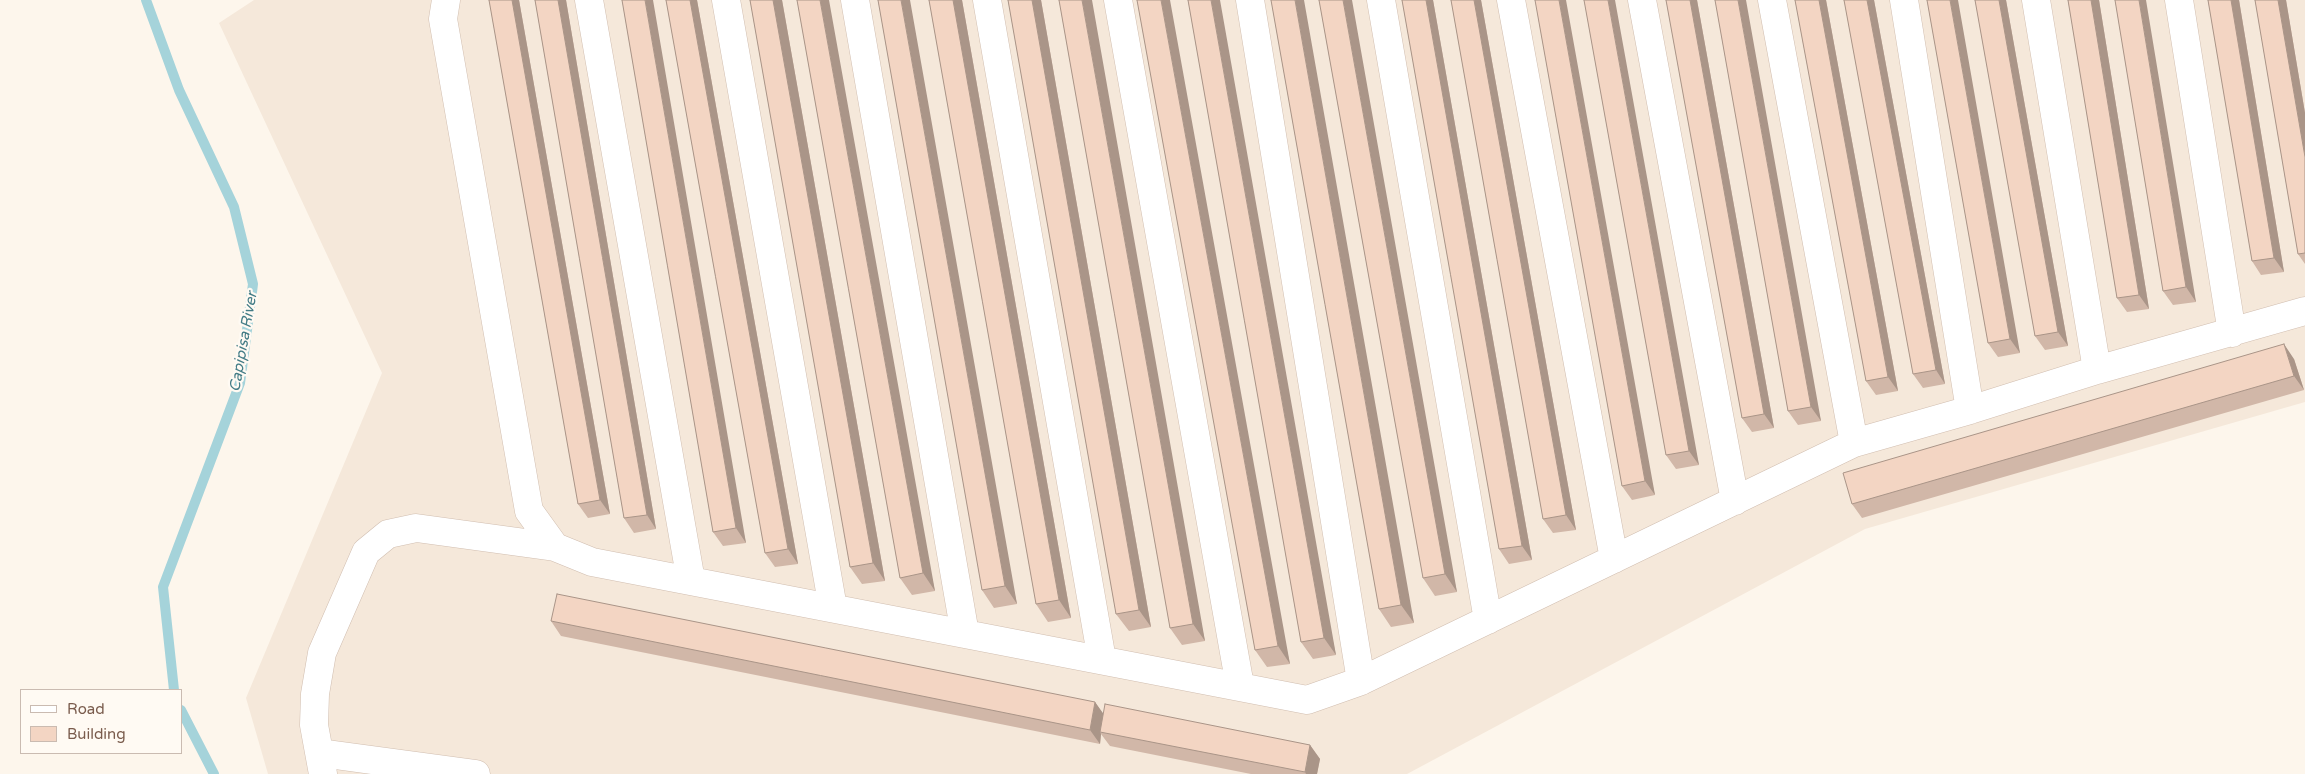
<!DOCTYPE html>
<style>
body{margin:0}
#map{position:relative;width:2305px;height:774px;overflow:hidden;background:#fdf6ec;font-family:"Varela Round",sans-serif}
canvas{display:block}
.legend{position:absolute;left:20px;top:689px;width:162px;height:65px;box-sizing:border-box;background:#fffaf3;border:1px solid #cabbb1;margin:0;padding:6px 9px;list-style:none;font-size:15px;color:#7a5c4d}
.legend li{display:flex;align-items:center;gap:10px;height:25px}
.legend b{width:25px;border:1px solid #cabbb1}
</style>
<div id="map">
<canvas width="2305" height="774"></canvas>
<ul class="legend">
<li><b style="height:6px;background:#fff"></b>Road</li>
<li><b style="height:14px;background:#f3d5c3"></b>Building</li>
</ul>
</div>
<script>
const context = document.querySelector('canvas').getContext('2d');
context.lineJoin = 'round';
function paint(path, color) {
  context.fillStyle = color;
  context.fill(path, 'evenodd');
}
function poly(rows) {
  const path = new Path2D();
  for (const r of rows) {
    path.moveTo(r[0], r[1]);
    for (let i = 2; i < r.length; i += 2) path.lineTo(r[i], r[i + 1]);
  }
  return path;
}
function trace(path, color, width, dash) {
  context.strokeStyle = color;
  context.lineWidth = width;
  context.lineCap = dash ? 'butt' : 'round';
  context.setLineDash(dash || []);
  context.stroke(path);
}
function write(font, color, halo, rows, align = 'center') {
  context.font = font + ' "Varela Round",sans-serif';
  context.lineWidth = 4.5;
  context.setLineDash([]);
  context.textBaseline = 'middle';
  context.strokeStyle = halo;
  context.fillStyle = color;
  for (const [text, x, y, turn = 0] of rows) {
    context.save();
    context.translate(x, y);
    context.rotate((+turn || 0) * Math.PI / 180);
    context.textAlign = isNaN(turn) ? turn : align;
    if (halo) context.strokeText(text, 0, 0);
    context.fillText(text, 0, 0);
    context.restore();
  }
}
const residential = poly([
 [254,0,2305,0,2305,402,1865,529,1407,774,268,774,246,698,382,373,219,23]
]);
const stream = poly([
 [146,0,179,90,234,207,253,284,240,383,163,587,174,690],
 [181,710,214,774]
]);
const street = poly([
 [446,0,443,19,529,511,555,547,592,562,1307,700,1361,681,1854,443,1970,410,2097,370,2305,311],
 [589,0,691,581],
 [726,0,833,608],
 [855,0,965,634],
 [987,0,1102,660],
 [1118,0,1240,686],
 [1250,0,1361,681],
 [1381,0,1488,620],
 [1511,0,1614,559],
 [1642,0,1735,501],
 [1772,0,1854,443],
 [1904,0,1970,410],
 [2036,0,2097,370],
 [2179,0,2232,333],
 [320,753,476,774],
 [323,774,314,725,315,694,322,653,366,552,388,534,416,528,555,547]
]);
const wall = poly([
 [489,0,519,0,610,514,588,518,578,504],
 [535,0,566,0,656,529,634,533,624,518],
 [622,0,746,543,723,546,713,532],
 [666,0,697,0,798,564,775,567,765,553],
 [750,0,782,0,885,581,862,584,850,567],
 [797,0,935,591,912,595,900,578],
 [878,0,1017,604,994,608,982,590],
 [929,0,962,0,1071,618,1048,622,1036,604],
 [1008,0,1041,0,1151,627,1129,631,1116,614],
 [1059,0,1205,641,1182,645,1170,628],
 [1137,0,1290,664,1267,667,1255,650],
 [1188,0,1336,655,1313,659,1301,642],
 [1271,0,1414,623,1391,627,1379,609],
 [1319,0,1457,592,1435,596,1423,578],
 [1402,0,1433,0,1532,560,1509,564,1499,549],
 [1451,0,1481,0,1576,530,1553,533,1543,519],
 [1535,0,1655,495,1632,500,1622,486],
 [1584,0,1699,465,1676,469,1666,455],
 [1666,0,1697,0,1774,428,1752,432,1742,418],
 [1715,0,1821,421,1798,425,1788,411],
 [1795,0,1826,0,1898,391,1876,395,1866,381],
 [1844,0,1874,0,1945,384,1923,388,1913,374],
 [1927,0,2020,353,1998,357,1988,343],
 [1975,0,2006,0,2068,346,2045,350,2035,336],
 [2068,0,2099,0,2149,309,2127,312,2117,298],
 [2115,0,2196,302,2173,305,2163,291],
 [2208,0,2239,0,2284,272,2261,275,2252,261],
 [2255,0,2286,0,2305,113,2305,264,2298,254],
 [2294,359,2304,390,1862,518,1852,504],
 [551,621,1095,702,1103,714,1310,745,1320,759,1317,774,1251,774,1110,746,1101,734,1100,744,561,636]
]);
const shadedWall = poly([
 [512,0,519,0,610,514,600,500],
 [558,0,566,0,656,529,647,515],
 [645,0,653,0,746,543,736,528],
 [690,0,697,0,798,564,788,549],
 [773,0,782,0,885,581,873,563],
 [820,0,829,0,935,591,923,573],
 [901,0,910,0,1017,604,1005,586],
 [953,0,962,0,1071,618,1059,600],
 [1032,0,1041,0,1151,627,1139,610],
 [1082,0,1092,0,1205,641,1193,624],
 [1161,0,1170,0,1290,664,1278,646],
 [1211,0,1220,0,1336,655,1324,638],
 [1295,0,1304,0,1414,623,1401,605],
 [1343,0,1352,0,1457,592,1445,574],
 [1426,0,1433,0,1532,560,1522,546],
 [1474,0,1481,0,1576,530,1566,515],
 [1559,0,1566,0,1655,495,1645,481],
 [1608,0,1615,0,1699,465,1689,451],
 [1690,0,1697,0,1774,428,1764,414],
 [1738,0,1746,0,1821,421,1811,407],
 [1819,0,1826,0,1898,391,1888,377],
 [1867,0,1874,0,1945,384,1936,370],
 [1950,0,1958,0,2020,353,2010,339],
 [1999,0,2006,0,2068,346,2058,332],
 [2091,0,2099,0,2149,309,2139,295],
 [2139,0,2146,0,2196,302,2186,287],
 [2231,0,2239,0,2284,272,2274,258],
 [2278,0,2286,0,2305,113,2305,157],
 [2284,344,2294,359,2304,390,2294,376],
 [1095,702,1105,716,1100,732,1101,734,1100,744,1090,730],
 [1310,745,1320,759,1317,774,1306,774,1305,772]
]);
const building = poly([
 [489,0,512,0,600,500,578,504,489,0],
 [535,0,558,0,647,515,624,518,535,0],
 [622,0,645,0,736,528,713,532,622,0],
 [666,0,690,0,788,549,765,553,666,0],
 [750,0,773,0,873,563,850,567,750,0],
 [797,0,820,0,923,573,900,578,797,0],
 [878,0,901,0,1005,586,982,590,878,0],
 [929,0,953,0,1059,600,1036,604,929,0],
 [1008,0,1032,0,1139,610,1116,614,1008,0],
 [1059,0,1082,0,1193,624,1170,628,1059,0],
 [1137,0,1161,0,1278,646,1255,650,1137,0],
 [1188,0,1211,0,1324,638,1301,642,1188,0],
 [1271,0,1295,0,1401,605,1379,609,1271,0],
 [1319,0,1343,0,1445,574,1423,578,1319,0],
 [1402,0,1426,0,1522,546,1499,549,1402,0],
 [1451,0,1474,0,1566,515,1543,519,1451,0],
 [1535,0,1559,0,1645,481,1622,486,1535,0],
 [1584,0,1608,0,1689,451,1666,455,1584,0],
 [1666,0,1690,0,1764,414,1742,418,1666,0],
 [1715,0,1738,0,1811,407,1788,411,1715,0],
 [1795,0,1819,0,1888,377,1866,381,1795,0],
 [1844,0,1867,0,1936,370,1913,374,1844,0],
 [1927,0,1950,0,2010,339,1988,343,1927,0],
 [1975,0,1999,0,2058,332,2035,336,1975,0],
 [2068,0,2091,0,2139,295,2117,298,2068,0],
 [2115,0,2139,0,2186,287,2163,291,2115,0],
 [2208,0,2231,0,2274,258,2252,261,2208,0],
 [2255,0,2278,0,2305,157,2305,253,2298,254,2255,0],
 [2284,344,2294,376,1852,504,1843,473,2284,344],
 [557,594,1095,702,1090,730,551,621,557,594],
 [1105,704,1310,745,1305,772,1100,732,1105,704]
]);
const waterNames = [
 ["Capipisa River",244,342,-80]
];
paint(residential, '#f5e8da');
trace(stream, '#a5d3da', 10);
trace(street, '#d1beb0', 29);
trace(street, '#fff', 28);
paint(wall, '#d1b7a8');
paint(shadedWall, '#aa9588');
paint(building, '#f3d5c3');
trace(building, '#aa9588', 1);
write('italic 15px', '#437c86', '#fffaf3', waterNames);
</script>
